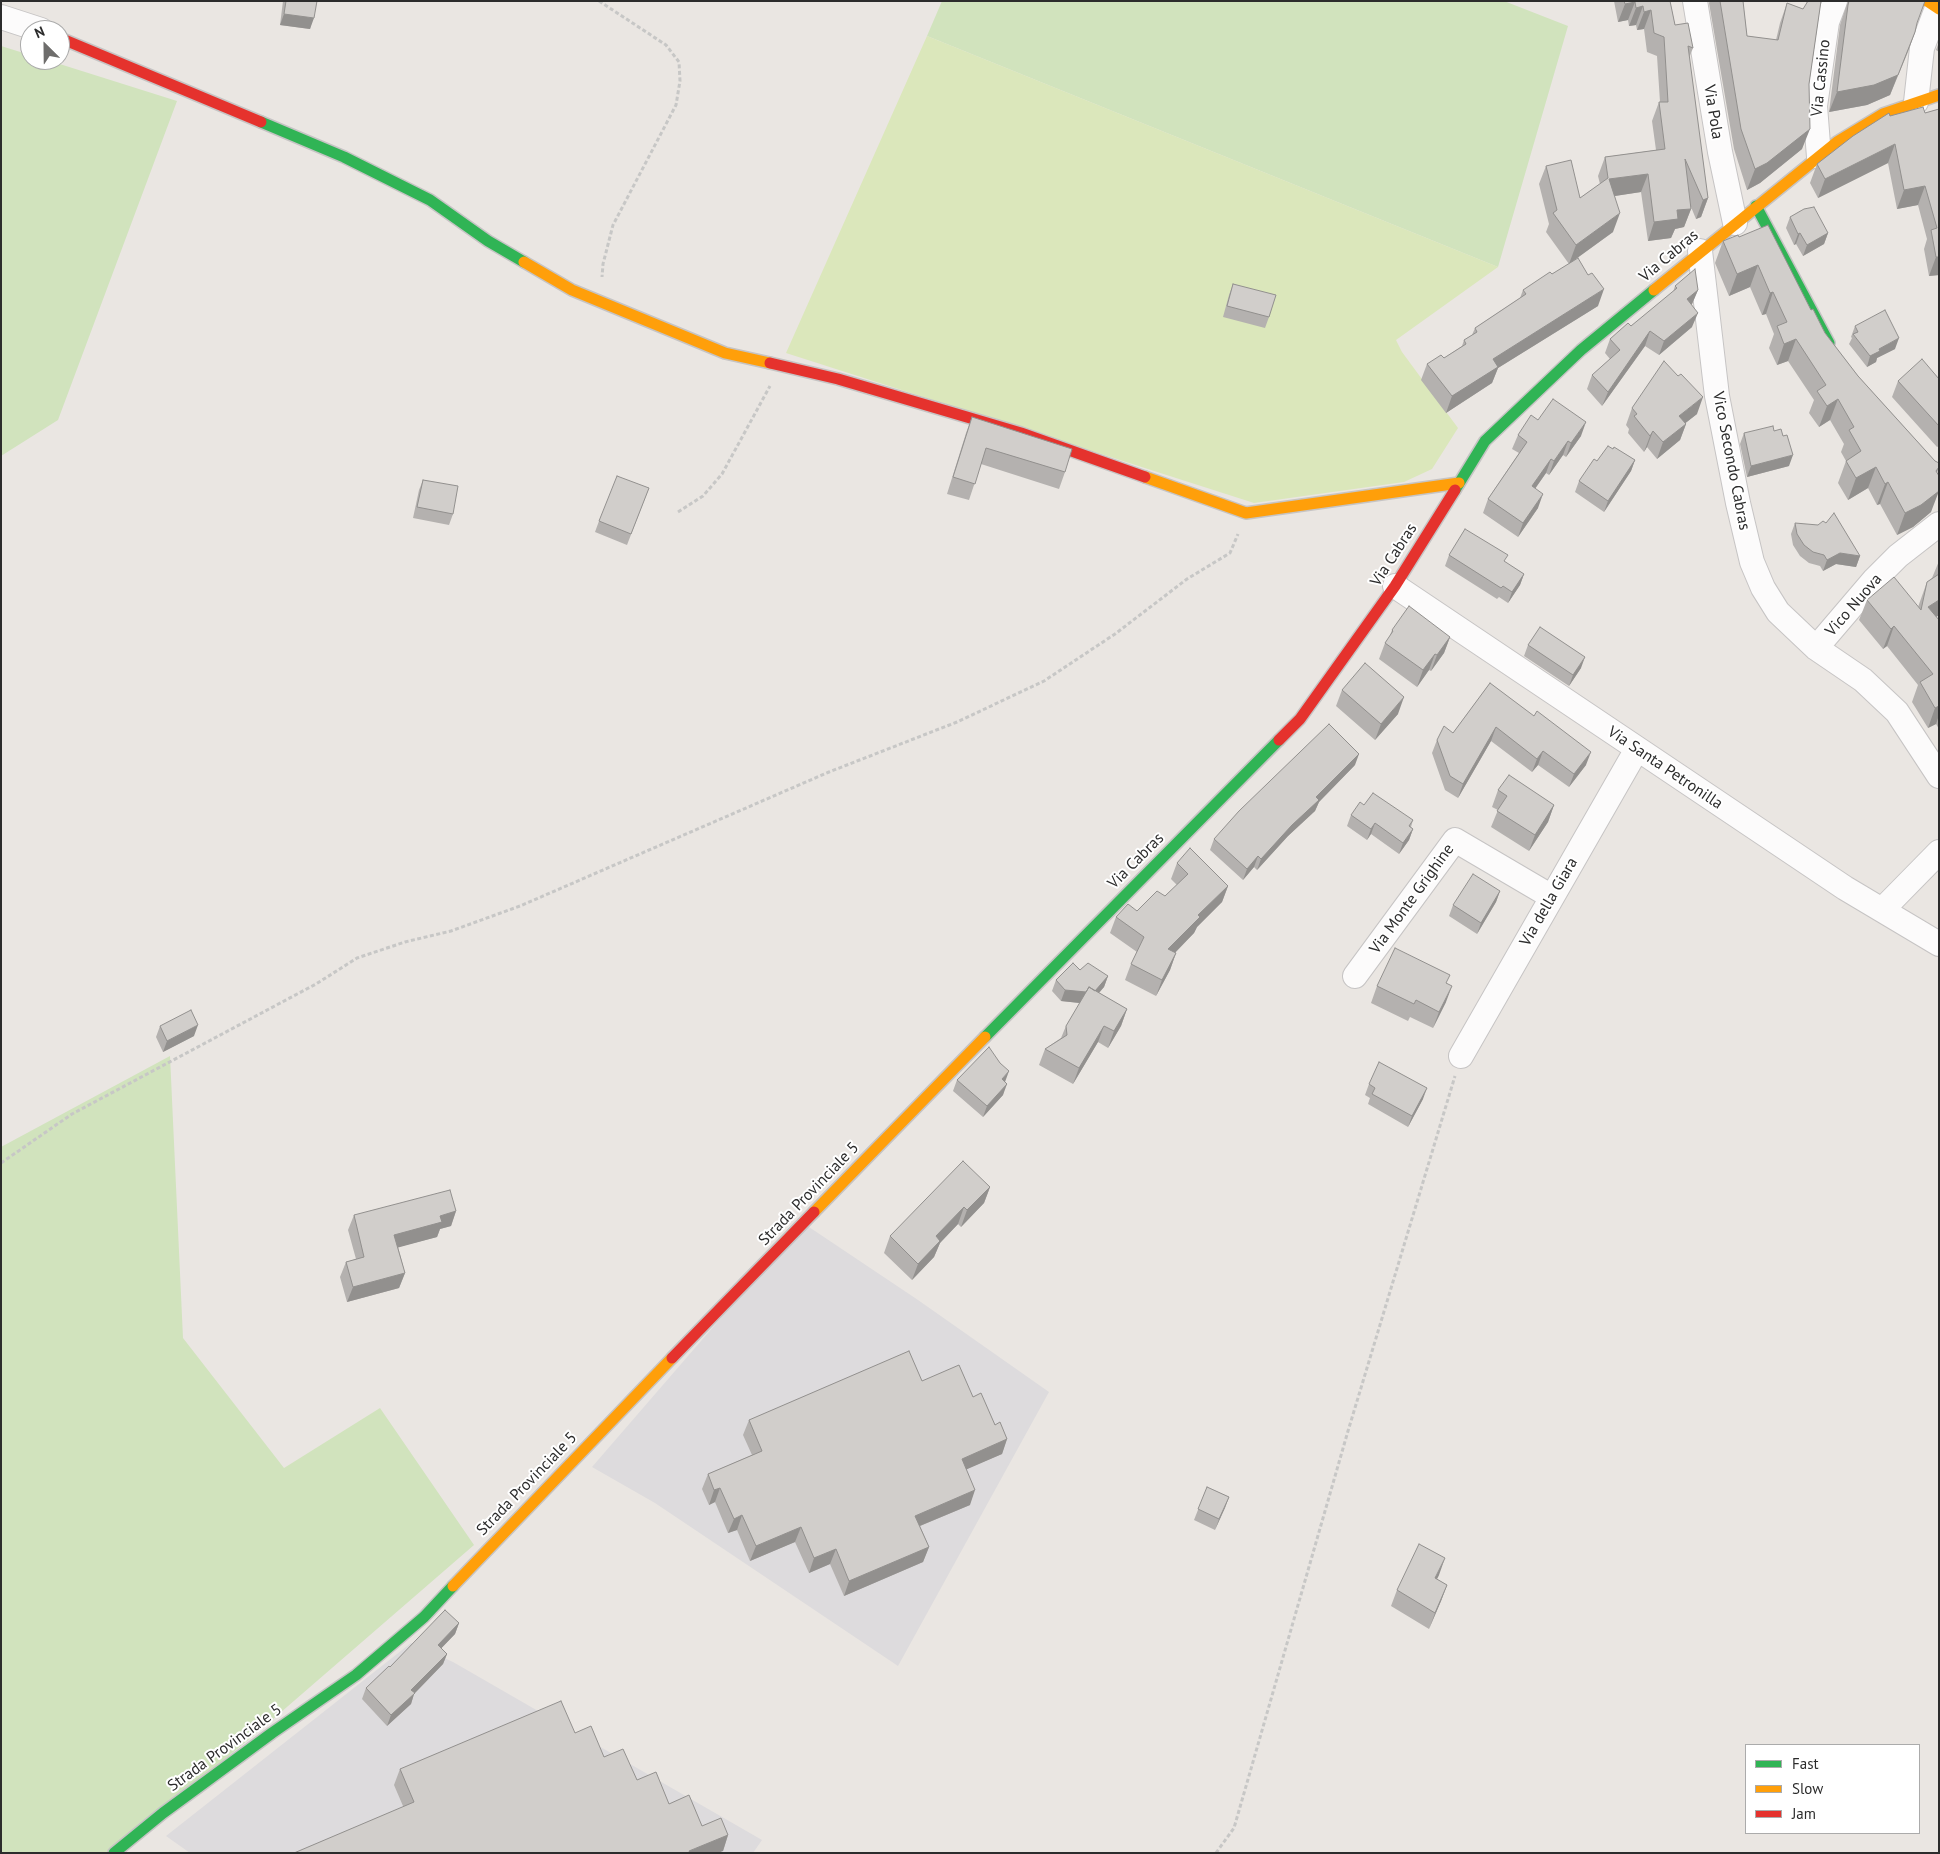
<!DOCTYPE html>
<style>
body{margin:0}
#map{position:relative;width:1940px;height:1854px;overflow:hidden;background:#eae6e2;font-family:"PT Sans",sans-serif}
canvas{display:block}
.frame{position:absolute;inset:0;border:2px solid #2c2c2c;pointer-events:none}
.legend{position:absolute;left:1745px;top:1744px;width:175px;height:90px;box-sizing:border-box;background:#fff;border:1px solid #ababab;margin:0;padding:6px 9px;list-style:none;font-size:15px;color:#2c2c2c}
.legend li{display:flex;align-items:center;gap:10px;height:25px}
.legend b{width:25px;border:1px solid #ababab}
.north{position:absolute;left:20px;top:20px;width:50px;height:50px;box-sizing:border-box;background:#fff;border:1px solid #ababab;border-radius:50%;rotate:337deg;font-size:14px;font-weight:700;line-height:20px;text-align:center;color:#2c2c2c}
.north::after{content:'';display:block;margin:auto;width:18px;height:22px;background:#6e6d6c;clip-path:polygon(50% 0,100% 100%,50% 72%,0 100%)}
</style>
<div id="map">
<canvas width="1940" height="1854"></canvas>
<div class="frame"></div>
<ul class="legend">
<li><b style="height:6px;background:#30b455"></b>Fast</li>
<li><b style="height:6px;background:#ff9f0a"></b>Slow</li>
<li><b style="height:6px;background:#e5322d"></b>Jam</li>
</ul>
<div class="north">N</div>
</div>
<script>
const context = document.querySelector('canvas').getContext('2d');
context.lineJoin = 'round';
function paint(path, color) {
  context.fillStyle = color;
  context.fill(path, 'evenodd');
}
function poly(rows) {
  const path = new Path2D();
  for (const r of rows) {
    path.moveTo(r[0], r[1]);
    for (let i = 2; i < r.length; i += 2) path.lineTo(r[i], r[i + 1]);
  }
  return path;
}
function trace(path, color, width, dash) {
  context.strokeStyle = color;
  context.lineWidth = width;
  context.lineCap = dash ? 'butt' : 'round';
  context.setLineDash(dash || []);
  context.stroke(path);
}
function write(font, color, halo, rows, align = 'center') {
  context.font = font + ' "PT Sans",sans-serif';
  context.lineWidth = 4;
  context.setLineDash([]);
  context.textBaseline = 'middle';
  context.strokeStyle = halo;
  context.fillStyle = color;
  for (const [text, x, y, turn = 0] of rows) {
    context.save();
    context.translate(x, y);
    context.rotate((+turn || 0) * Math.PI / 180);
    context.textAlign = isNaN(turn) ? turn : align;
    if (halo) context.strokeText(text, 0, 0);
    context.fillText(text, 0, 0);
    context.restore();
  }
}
const industrial = poly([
 [803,1223,918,1300,1049,1392,898,1666,655,1503,592,1467],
 [411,1643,453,1662,762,1840,753,1853,190,1853,166,1836]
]);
const green = poly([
 [942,1,1504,1,1568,26,1498,267,927,36],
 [1,46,30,55,30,60,47,60,177,101,58,420,1,456],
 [170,1056,183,1338,284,1468,380,1408,474,1545,265,1726,111,1853,1,1853,1,1147]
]);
const pitch = poly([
 [927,36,1498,267,1396,340,1402,352,1458,428,1432,469,1404,482,1254,503,786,353]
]);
const path = poly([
 [599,1,666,45,679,62,680,81,676,105,613,225,603,264,602,277],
 [678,512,703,496,722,474,770,386],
 [1,1163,72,1114,316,984,357,958,405,942,451,931,520,906,829,772,957,722,1044,681,1115,634,1187,579,1230,553,1238,534],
 [1216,1853,1234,1828,1348,1431,1455,1076]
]);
const street = poly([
 [1695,1,1720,152,1735,223],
 [1,17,41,30],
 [1916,102,1922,48,1937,8],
 [1819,157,1815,106,1827,22,1835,1],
 [1700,251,1717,396,1738,503,1752,562,1763,588,1778,612,1816,648],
 [1939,524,1898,556,1874,580,1816,648,1863,680,1897,712,1939,776],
 [1395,586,1845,888,1939,944],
 [1882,910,1939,852],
 [1355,976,1455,840,1552,897],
 [1461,1056,1637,749]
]);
const fast = poly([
 [261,122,344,157,430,200,488,241,524,262],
 [1756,206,1829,343],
 [1455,490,1485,441,1581,350,1654,290],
 [985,1037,1279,740],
 [114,1853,163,1813,272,1733,356,1675,424,1617,453,1586]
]);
const slow = poly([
 [1927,1,1939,9],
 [524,262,572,290,725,353,770,363],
 [1654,290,1837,142,1883,114,1939,95],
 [1145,477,1246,513,1459,483],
 [814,1212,985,1037],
 [453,1586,672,1358]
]);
const jam = poly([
 [60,38,261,122],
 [770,363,838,379,1021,433,1145,477],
 [1279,740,1300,719,1395,586,1455,490],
 [672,1358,814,1212]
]);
const wall = poly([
 [283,1,317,1,310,29,280,25],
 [1614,1,1670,1,1675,25,1693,48,1689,58,1708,198,1701,217,1696,219,1691,207,1691,209,1684,227,1675,229,1671,238,1648,241,1641,192,1614,196,1613,232,1574,260,1598,306,1498,368,1492,383,1446,413,1421,380,1427,364,1444,358,1462,346,1464,340,1472,335,1475,328,1520,298,1523,290,1552,274,1569,264,1546,232,1549,224,1539,184,1546,166,1580,198,1600,184,1598,176,1605,157,1656,150,1652,121,1659,102,1660,102,1657,56,1647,52,1644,29,1637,30,1636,25,1629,26,1628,20,1618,22],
 [1710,1,1743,1,1747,36,1776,40,1780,23,1787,3,1803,9,1807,3,1805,1,1821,1,1809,84,1802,149,1760,183,1747,190,1734,149,1709,3],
 [1848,1,1925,1,1916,24,1915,32,1908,52,1890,95,1867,105,1829,112,1840,25],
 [1939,42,1939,52,1936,50],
 [1939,109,1939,275,1929,276,1924,249,1927,239,1918,205,1897,209,1888,163,1818,198,1810,183,1817,164,1890,116,1925,113],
 [1790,217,1828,233,1824,244,1803,256,1796,244,1794,245,1786,228],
 [1739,237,1811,310,1825,333,1858,376,1935,461,1939,463,1939,468,1937,473,1931,512,1913,527,1897,535,1880,504,1877,505,1868,488,1848,500,1838,483,1846,461,1841,452,1844,444,1830,420,1819,427,1809,413,1814,400,1788,361,1777,365,1769,348,1774,334,1766,314,1762,315,1750,287,1729,296,1715,263,1723,241],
 [1233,284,1269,317,1265,328,1223,317,1229,295],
 [1675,286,1698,290,1692,304,1691,305,1692,327,1659,355,1645,346,1602,406,1587,389,1592,375,1610,359,1605,353,1610,339,1631,326,1673,292],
 [1855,326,1895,349,1877,358,1876,362,1867,367,1849,344,1852,338,1851,337],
 [1939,379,1939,446,1937,447,1892,397,1898,381],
 [1632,408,1697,414,1685,423,1686,424,1680,440,1657,459,1647,447,1644,452,1628,433,1629,429,1626,425],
 [972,417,1065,472,1059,489,981,464,969,500,947,494,966,433],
 [1538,420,1581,436,1566,457,1563,455,1549,475,1546,473,1535,489,1538,508,1518,537,1483,513,1488,499,1519,453,1512,449,1518,435],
 [1774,431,1789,466,1747,477,1740,444,1744,433],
 [1613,449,1635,460,1631,471,1604,512,1575,492,1579,481,1597,461],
 [423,480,453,514,449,525,413,518,419,490],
 [649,488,627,545,595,532,599,521],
 [1795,523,1860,556,1856,567,1836,564,1823,571,1820,566,1809,563,1800,556,1793,545,1791,534],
 [1449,555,1505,562,1524,574,1520,585,1508,603,1499,597,1497,599,1445,566],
 [1939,561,1939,615,1936,617,1939,620,1939,729,1936,724,1928,728,1912,702,1918,685,1887,646,1883,649,1859,620,1867,600,1918,607,1927,582,1932,578],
 [1392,630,1450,637,1444,653,1431,671,1429,670,1417,687,1379,659,1385,643,1389,638],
 [1528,645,1581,668,1569,686,1524,656],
 [1490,683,1586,765,1569,787,1538,765,1532,772,1491,741,1458,798,1445,790,1432,753,1437,740,1453,733],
 [1342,690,1398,714,1375,740,1336,706],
 [1355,765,1319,802,1315,811,1288,836,1257,870,1254,867,1243,880,1210,850,1214,839],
 [1498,790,1554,805,1548,822,1529,851,1491,827,1498,810,1492,807],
 [1351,815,1413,820,1411,827,1413,829,1409,840,1399,854,1371,834,1367,840,1347,826],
 [1177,863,1228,886,1222,902,1197,927,1194,933,1175,953,1176,953,1170,970,1156,996,1125,980,1131,964,1137,952,1110,933,1116,917,1137,911,1165,896,1177,885,1171,879],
 [1500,891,1496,902,1477,934,1449,916,1453,905],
 [1080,970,1108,976,1104,987,1099,993,1127,1009,1121,1026,1108,1048,1098,1042,1073,1084,1039,1065,1045,1049,1061,1038,1066,1026,1080,1003,1061,1001,1052,991,1056,980],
 [1447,983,1446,1002,1433,1028,1410,1017,1408,1021,1371,1003,1377,986],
 [160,1026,194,1036,163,1052,156,1037],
 [957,1080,1005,1082,1003,1095,983,1117,953,1091],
 [1369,1084,1423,1099,1408,1127,1368,1104,1370,1098,1365,1095],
 [990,1187,984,1203,961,1227,958,1224,940,1243,934,1257,912,1280,884,1253,890,1236],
 [456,1211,451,1226,440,1229,437,1237,398,1247,405,1273,399,1288,347,1302,340,1277,346,1262,356,1259,348,1230,354,1215],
 [922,1381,973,1397,1007,1439,1002,1454,966,1469,970,1505,920,1526,929,1547,923,1562,844,1596,830,1564,809,1573,795,1542,750,1561,737,1530,728,1533,715,1502,709,1505,702,1489,708,1474,752,1455,743,1435,749,1420],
 [1207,1487,1229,1497,1215,1530,1194,1520],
 [1439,1575,1437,1579,1447,1585,1441,1601,1429,1629,1391,1606,1397,1590],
 [459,1623,455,1634,441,1648,447,1654,443,1664,414,1694,411,1704,387,1726,362,1699,366,1688,390,1667],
 [575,1733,604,1757,669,1804,702,1826,728,1835,723,1851,403,1806,394,1785,400,1769]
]);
const shadedWall = poly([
 [1635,2,1628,20,1618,22,1625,4],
 [1643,6,1636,25,1629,26,1636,8],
 [1651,10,1644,29,1637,30,1644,12],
 [284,14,314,18,310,29,280,25],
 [1915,32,1890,95,1867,105,1829,112,1837,92],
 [1810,129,1802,149,1760,183,1747,190,1755,169],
 [1895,144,1888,163,1818,198,1825,179],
 [1648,174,1641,192,1602,198,1609,179],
 [1925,186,1918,205,1897,209,1904,190],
 [1708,198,1701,217,1696,219,1703,200],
 [1691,209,1684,227,1675,229,1671,238,1648,241,1654,222,1677,210],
 [1620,213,1613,232,1569,264,1576,245],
 [1800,233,1796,244,1794,245,1798,234],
 [1828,233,1824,244,1803,256,1807,245],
 [1936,257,1939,257,1939,275,1929,276],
 [1758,265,1750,287,1729,296,1737,274],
 [1604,289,1598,306,1498,368,1492,383,1446,413,1452,396,1493,359],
 [1698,290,1692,304,1681,313,1687,299],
 [1773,292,1766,314,1762,315,1770,293],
 [1698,313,1692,327,1659,355,1664,341],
 [1650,331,1645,346,1602,406,1608,392],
 [1899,338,1895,349,1877,358,1876,362,1867,367,1870,356,1879,349],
 [1796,339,1788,361,1777,365,1784,344],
 [1703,397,1697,414,1673,433,1679,416],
 [1838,399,1830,420,1819,427,1827,406],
 [1586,422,1581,436,1566,457,1571,443],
 [1686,424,1680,440,1657,459,1663,442],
 [1653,431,1647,447,1644,452,1650,436],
 [1568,441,1563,455,1549,475,1554,461],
 [1793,455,1789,466,1747,477,1751,466],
 [1551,459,1546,473,1527,500,1532,486],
 [1635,460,1631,471,1604,512,1608,501],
 [1876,467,1868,488,1848,500,1856,478],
 [1888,482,1880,504,1877,505,1885,484],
 [1939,491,1931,512,1913,527,1897,535,1905,513],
 [1543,494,1538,508,1518,537,1523,523],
 [1840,553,1860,556,1856,567,1836,564,1823,571,1827,560],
 [1524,574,1520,585,1508,603,1512,592],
 [1939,600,1939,615,1921,627,1928,607],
 [1894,626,1887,646,1883,649,1891,629],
 [1450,637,1444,653,1431,671,1437,655],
 [1435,654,1429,670,1417,687,1423,670],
 [1585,657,1581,668,1569,686,1573,675],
 [1404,697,1398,714,1375,740,1381,724],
 [1939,706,1939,715,1936,724,1928,728,1935,708],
 [1496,727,1491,741,1458,798,1463,784],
 [1543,751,1538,765,1532,772,1537,759],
 [1591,752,1586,765,1569,787,1574,774],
 [1359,754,1355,765,1319,802,1315,811,1288,836,1257,870,1261,859,1316,797],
 [1554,805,1548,822,1529,851,1535,835],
 [1375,823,1371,834,1367,840,1371,829],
 [1413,829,1409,840,1399,854,1403,843],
 [1258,856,1254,867,1243,880,1247,869],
 [1228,886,1222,902,1197,927,1194,933,1162,966,1168,949,1198,915],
 [1500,891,1496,902,1477,934,1481,923],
 [1176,953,1170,970,1156,996,1162,980],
 [1108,976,1104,987,1089,1004,1061,1001,1065,990],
 [1452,986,1446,1002,1433,1028,1439,1012],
 [1127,1009,1121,1026,1108,1048,1114,1031],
 [198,1025,194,1036,163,1052,167,1041],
 [1104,1026,1098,1042,1073,1084,1079,1068],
 [1009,1071,1005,1082,1002,1079],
 [1007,1084,1003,1095,983,1117,987,1106],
 [1427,1088,1423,1099,1408,1127,1412,1116],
 [990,1187,984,1203,961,1227,967,1210],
 [964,1207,958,1224,940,1243,934,1257,912,1280,918,1264,936,1236],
 [456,1211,451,1226,440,1229,437,1237,389,1250,394,1235,440,1216],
 [405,1273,399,1288,347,1302,353,1287],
 [1007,1439,1002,1454,956,1474,962,1459],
 [720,1488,715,1502,709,1505,714,1490],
 [975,1490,970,1505,910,1530,915,1516],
 [1229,1497,1225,1508,1215,1530,1219,1519],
 [742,1515,737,1530,728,1533,734,1519],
 [801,1527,795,1542,750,1561,756,1546],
 [929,1547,923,1562,844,1596,849,1581],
 [836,1549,830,1564,809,1573,814,1558],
 [1445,1558,1439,1575,1429,1594,1435,1578],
 [1447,1585,1441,1601,1429,1629,1435,1613],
 [459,1623,455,1634,434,1656,438,1645],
 [447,1654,443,1664,414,1694,411,1704,387,1726,391,1715,411,1690],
 [728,1835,723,1851,718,1853,688,1853,689,1851]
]);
const building = poly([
 [286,1,317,1,314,18,284,14,286,1],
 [1624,1,1670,1,1675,25,1688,23,1693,48,1688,46,1708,198,1703,200,1685,159,1691,209,1677,210,1678,219,1654,222,1648,174,1609,179,1620,213,1576,245,1553,213,1557,210,1546,166,1571,160,1580,198,1608,178,1605,157,1665,149,1659,102,1668,102,1664,37,1654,33,1651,10,1644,12,1643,6,1636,8,1635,2,1625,4,1624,1],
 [1720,1,1743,1,1747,36,1778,40,1787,3,1803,9,1808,1,1821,1,1809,84,1810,129,1767,163,1755,169,1741,129,1720,1],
 [1849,1,1925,1,1917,23,1915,32,1898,75,1874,85,1837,92,1848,5,1849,1],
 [1923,107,1925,113,1939,109,1939,257,1936,257,1931,230,1937,228,1925,186,1904,190,1895,144,1825,179,1817,164,1853,136,1889,113,1890,116,1923,107],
 [1814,207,1828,233,1807,245,1800,233,1798,234,1790,217,1804,209,1814,207],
 [1768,225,1811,310,1813,309,1825,333,1858,376,1935,461,1939,463,1939,467,1936,471,1939,476,1939,491,1921,505,1905,513,1888,482,1885,484,1876,467,1856,478,1846,461,1861,451,1849,430,1854,427,1838,399,1827,406,1817,391,1826,385,1796,339,1784,344,1777,326,1787,322,1773,292,1770,293,1758,265,1737,274,1723,241,1738,235,1739,237,1768,225],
 [1578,258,1588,275,1592,273,1604,289,1493,359,1498,367,1452,396,1427,364,1441,355,1444,358,1466,344,1464,340,1477,332,1475,328,1526,294,1523,290,1550,272,1552,274,1578,258],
 [1695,269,1698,290,1687,299,1698,313,1664,341,1650,331,1608,392,1592,375,1620,350,1610,339,1628,323,1631,326,1677,288,1675,286,1695,269],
 [1233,284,1276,295,1269,317,1227,306,1233,284],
 [1885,310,1899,338,1879,349,1880,351,1870,356,1853,334,1858,332,1855,326,1885,310],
 [1922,359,1939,379,1939,426,1898,381,1922,359],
 [1664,361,1678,376,1681,374,1703,397,1679,416,1686,424,1663,442,1653,431,1650,436,1634,416,1637,414,1632,408,1664,361],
 [1553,399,1586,422,1571,443,1568,441,1554,461,1551,459,1532,486,1543,494,1523,523,1488,499,1527,442,1518,435,1531,415,1538,420,1553,399],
 [972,417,1072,449,1065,472,986,448,975,484,953,477,972,417],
 [1773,426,1774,431,1781,429,1783,436,1787,435,1793,455,1751,466,1744,433,1773,426],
 [1608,446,1613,449,1614,447,1635,460,1608,501,1579,481,1594,459,1597,461,1608,446],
 [617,476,649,488,631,534,599,521,617,476],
 [423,480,458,486,453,514,417,507,423,480],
 [1834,513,1860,556,1840,553,1827,560,1824,555,1813,552,1804,545,1797,534,1795,523,1818,525,1823,521,1826,523,1834,513],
 [1465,529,1508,555,1504,561,1524,574,1512,592,1503,586,1501,588,1449,555,1465,529],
 [1939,574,1939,600,1928,607,1939,620,1939,706,1935,708,1920,682,1933,674,1894,626,1891,629,1867,600,1894,577,1921,610,1927,582,1939,574],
 [1409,606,1450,637,1437,655,1435,654,1423,670,1385,643,1393,631,1392,630,1409,606],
 [1540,627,1585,657,1573,675,1528,645,1540,627],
 [1365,663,1404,697,1381,724,1342,690,1365,663],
 [1490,683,1534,716,1537,711,1591,752,1574,774,1543,751,1537,759,1496,727,1463,784,1450,776,1437,740,1444,726,1453,733,1490,683],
 [1329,724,1359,754,1316,797,1319,800,1292,825,1261,859,1258,856,1247,869,1214,839,1239,811,1329,724],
 [1509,775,1554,805,1535,835,1497,811,1507,796,1498,790,1509,775],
 [1373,793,1413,820,1409,826,1413,829,1403,843,1375,823,1371,829,1351,815,1360,802,1364,805,1373,793],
 [1190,848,1228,886,1198,915,1200,917,1168,949,1176,953,1162,980,1131,964,1144,937,1116,917,1128,904,1137,911,1157,891,1165,896,1188,874,1177,863,1190,848],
 [1473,874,1500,891,1481,923,1453,905,1473,874],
 [1395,948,1450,975,1446,983,1452,986,1439,1012,1416,1000,1414,1004,1377,986,1395,948],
 [1073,963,1080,970,1088,963,1108,976,1095,991,1089,987,1086,992,1065,990,1056,980,1073,963],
 [1089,987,1127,1009,1114,1031,1104,1026,1079,1068,1045,1049,1067,1035,1066,1026,1089,987],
 [191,1010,198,1025,167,1041,160,1026,191,1010],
 [989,1047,1000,1063,1009,1071,1002,1079,1007,1084,987,1106,957,1080,989,1047],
 [1379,1062,1427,1088,1412,1116,1372,1094,1375,1088,1369,1084,1379,1062],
 [963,1161,990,1187,967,1210,964,1207,936,1236,940,1241,918,1264,890,1236,963,1161],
 [450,1190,456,1211,440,1216,442,1222,394,1235,405,1273,353,1287,346,1262,364,1257,354,1215,450,1190],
 [909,1351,922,1381,959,1365,973,1397,981,1393,995,1425,1000,1422,1007,1439,962,1459,975,1490,915,1516,929,1547,849,1581,836,1549,814,1558,801,1527,756,1546,742,1515,734,1519,720,1488,714,1490,708,1474,762,1451,749,1420,909,1351],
 [1207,1487,1229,1497,1219,1519,1198,1509,1207,1487],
 [1419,1544,1445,1558,1435,1578,1447,1585,1435,1613,1397,1590,1419,1544],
 [445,1610,459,1623,438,1645,447,1654,411,1690,415,1693,391,1715,366,1688,389,1666,390,1667,445,1610],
 [561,1701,575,1733,591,1726,604,1757,623,1749,637,1780,656,1772,669,1804,689,1795,702,1826,721,1818,728,1835,689,1851,690,1853,294,1853,414,1802,400,1769,561,1701]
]);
const streetNames = [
 ["Via Cassino",1821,78,-84],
 ["Via Pola",1713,112,81],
 ["Via Cabras",1669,256,-40],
 ["Vico Secondo Cabras",1731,461,79],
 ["Via Cabras",1394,555,-57],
 ["Vico Nuova",1854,605,-49],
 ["Via Santa Petronilla",1665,768,34],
 ["Via Cabras",1136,861,-45],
 ["Via Monte Grighine",1412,899,-54],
 ["Via della Giara",1549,902,-60],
 ["Strada Provinciale 5",809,1194,-46],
 ["Strada Provinciale 5",527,1484,-46],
 ["Strada Provinciale 5",225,1748,-36]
];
paint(industrial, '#dddbdd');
paint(green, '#d1e3bd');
paint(pitch, '#dbe7bb');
trace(street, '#c6c4c4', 26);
trace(fast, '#c6c4c4', 14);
trace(slow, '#c6c4c4', 14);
trace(jam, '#c6c4c4', 14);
trace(path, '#c7c7c6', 3, [4, 2.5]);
trace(street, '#fcfbfb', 24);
trace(fast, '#30b455', 11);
trace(slow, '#ff9f0a', 11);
trace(jam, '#e5322d', 11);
paint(wall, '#b4b1af');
paint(shadedWall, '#92908e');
paint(building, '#d1cecb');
trace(building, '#92908e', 1);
write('16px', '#2c2c2c', '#fff', streetNames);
</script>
